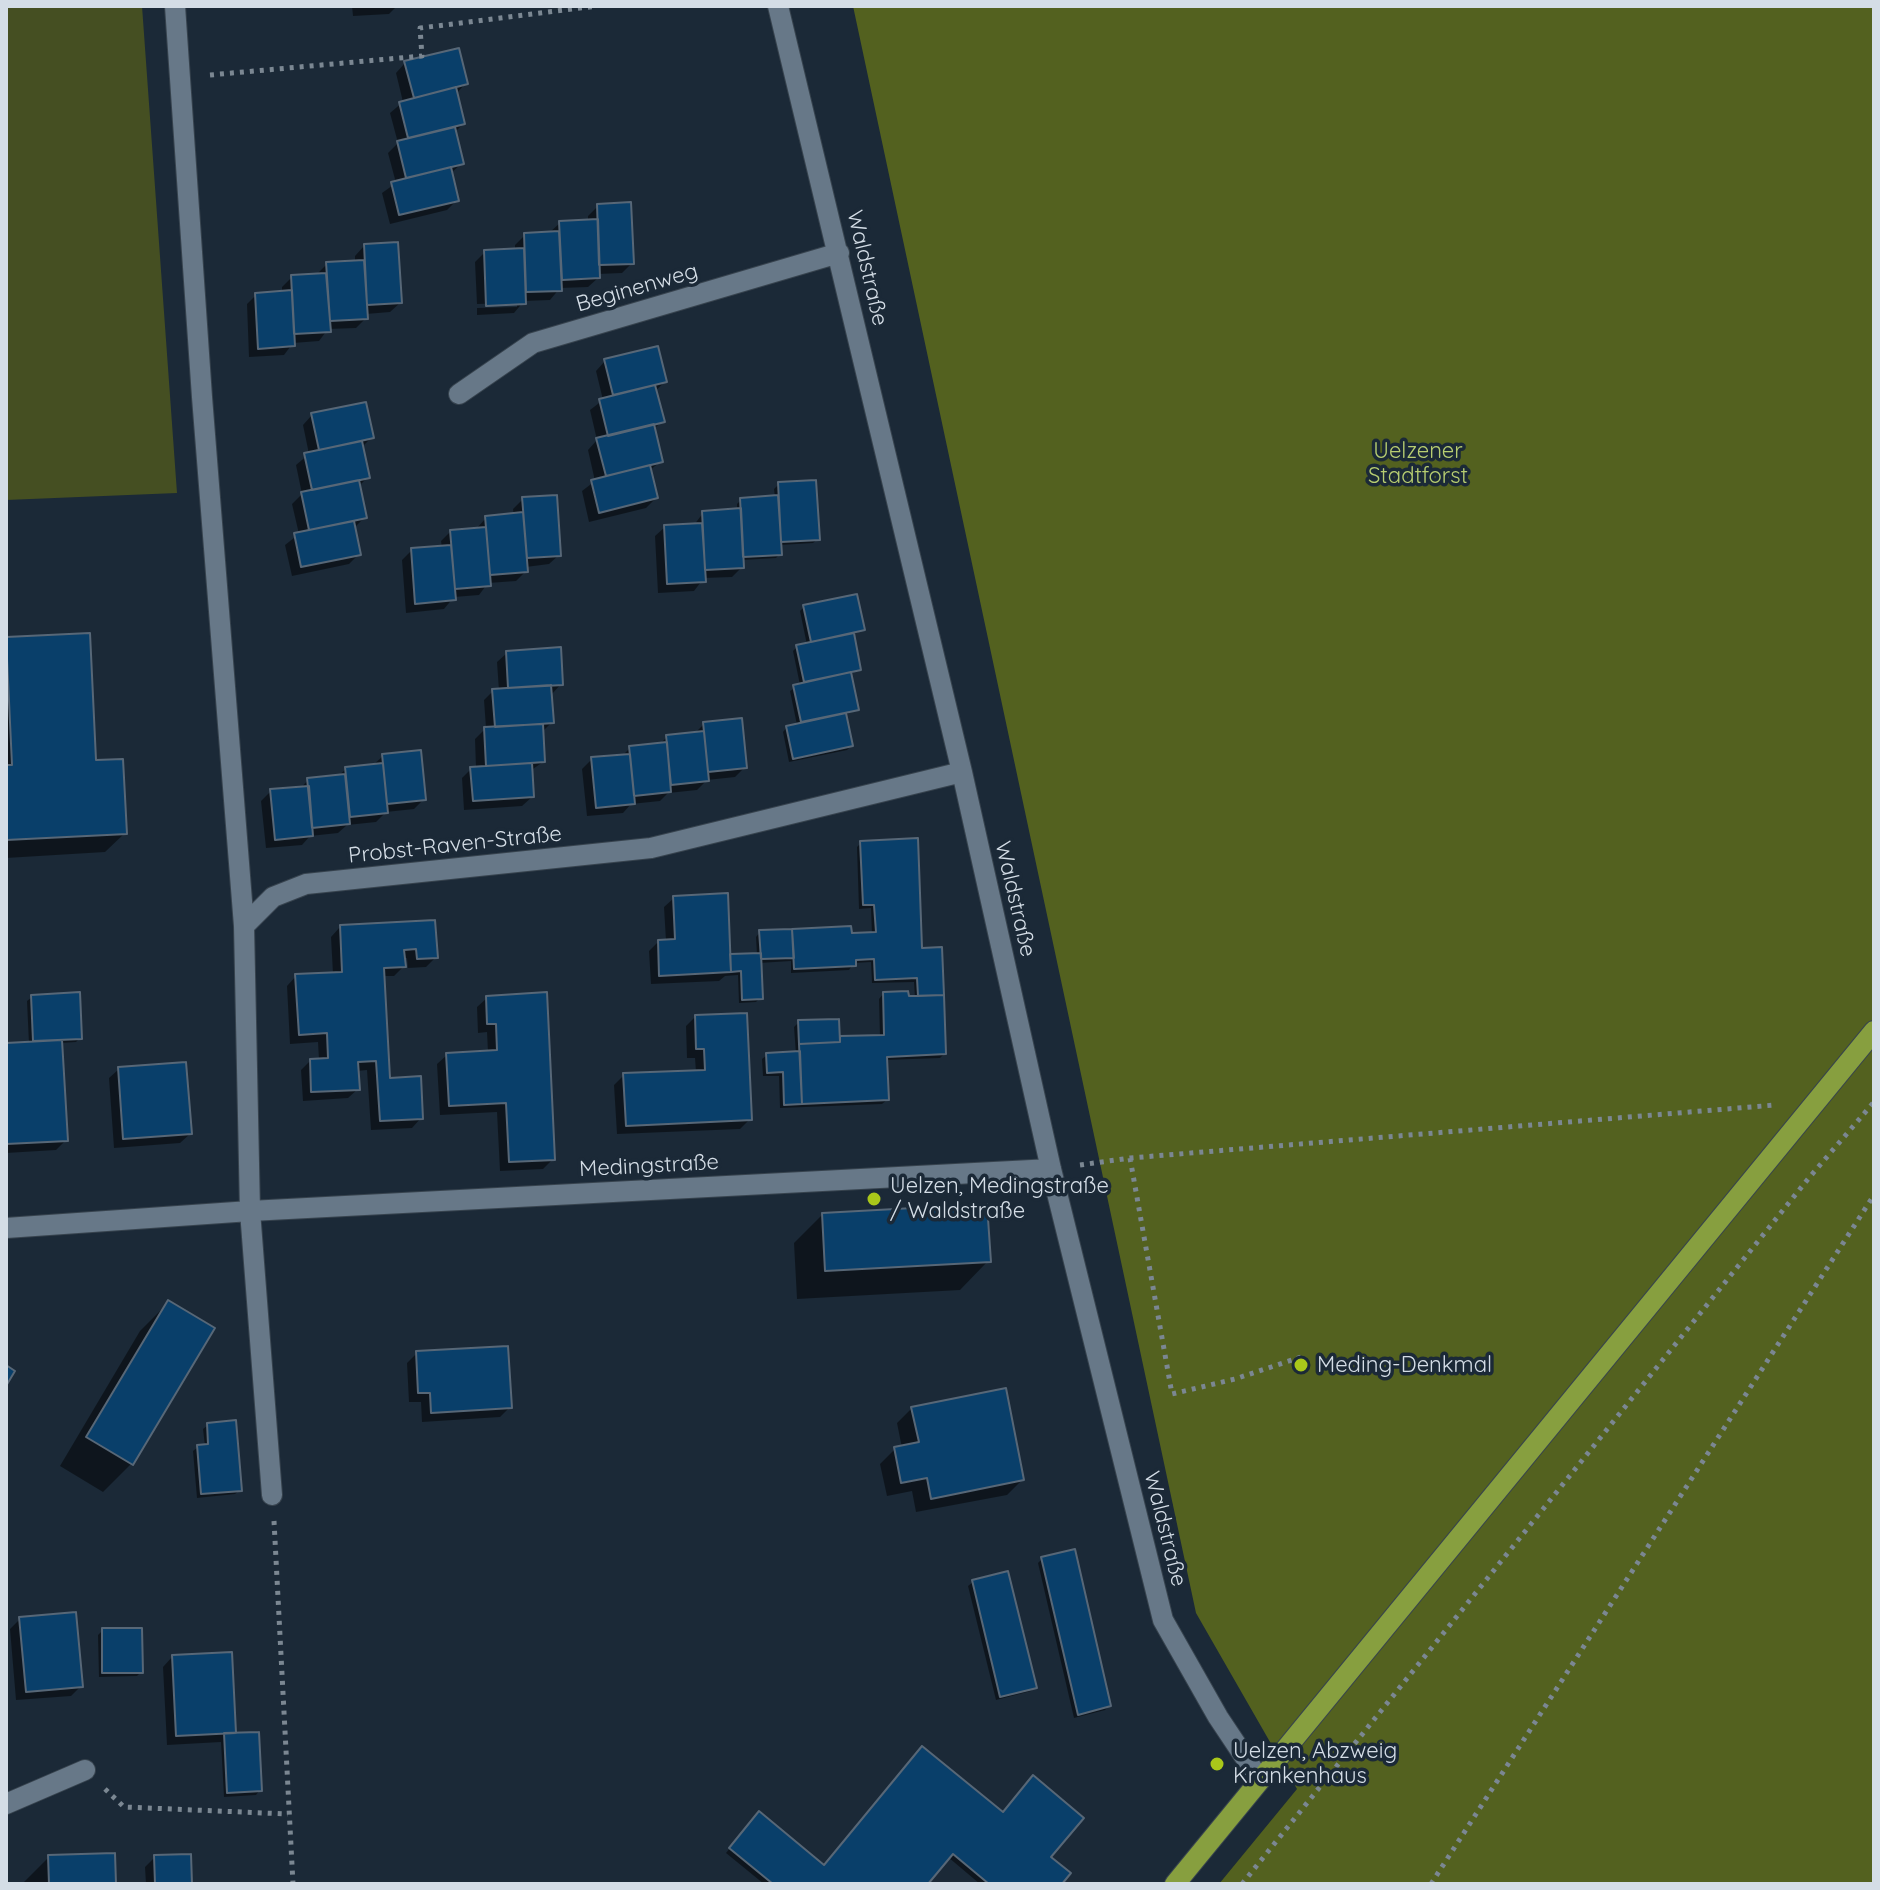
<!DOCTYPE html>
<meta charset="utf-8">
<style>
body{margin:0}
#map{position:relative;width:1880px;height:1890px;overflow:hidden;background:#1b2937;font-family:Quicksand,sans-serif}
canvas{display:block}
.frame{position:absolute;inset:0;border:8px solid #d4dde6;pointer-events:none}
</style>
<div id="map">
<canvas width="1880" height="1890"></canvas>
<div class="frame"></div>
</div>
<script>
const context = document.querySelector('canvas').getContext('2d');
context.lineJoin = 'round';
function paint(path, color) {
  context.fillStyle = color;
  context.fill(path, 'evenodd');
}
function poly(rows) {
  const path = new Path2D();
  for (const r of rows) {
    path.moveTo(r[0], r[1]);
    for (let i = 2; i < r.length; i += 2) path.lineTo(r[i], r[i + 1]);
  }
  return path;
}
function trace(path, color, width, dash) {
  context.strokeStyle = color;
  context.lineWidth = width;
  context.lineCap = dash ? 'butt' : 'round';
  context.setLineDash(dash || []);
  context.stroke(path);
}
function write(font, color, halo, rows, align = 'center') {
  context.font = font + ' Quicksand,sans-serif';
  context.lineWidth = 7;
  context.setLineDash([]);
  context.textBaseline = 'middle';
  context.strokeStyle = halo;
  context.fillStyle = color;
  for (const [text, x, y, turn = 0] of rows) {
    context.save();
    context.translate(x, y);
    context.rotate((+turn || 0) * Math.PI / 180);
    context.textAlign = isNaN(turn) ? turn : align;
    if (halo) context.strokeText(text, 0, 0);
    context.fillText(text, 0, 0);
    context.restore();
  }
}
const green = poly([
 [6,6,142,6,177,493,6,500,6,214,8,214]
]);
const forest = poly([
 [853,6,1874,6,1874,1884,1219,1884,1297,1789,1196,1613]
]);
const shadow = poly([
 [352,6,397,6,389,14,353,16],
 [405,63,465,84,456,94,463,124,454,133,461,164,450,174,457,200,447,210,390,224,382,193,396,183,388,153,398,143,390,113,403,102,396,73],
 [598,206,632,263,622,273,598,274,598,278,588,287,560,288,550,300,524,301,514,313,477,315,477,308,517,307,517,303,477,304,475,262,485,252,515,251,515,245,525,235,550,232,560,223,588,222,588,216],
 [364,246,400,303,390,312,366,314,366,318,356,328,328,329,319,341,293,343,284,355,249,357,247,304,256,295,282,293,282,287,292,277,317,274,327,264,355,262,355,256],
 [605,361,665,382,655,391,662,421,653,430,661,461,649,471,656,498,646,508,589,522,582,491,595,481,588,450,597,440,590,410,603,400,596,371],
 [312,415,371,438,361,448,368,477,358,487,365,517,355,527,359,554,349,564,292,576,285,545,299,534,292,504,302,494,296,465,309,454,303,425],
 [779,484,818,539,813,543,780,545,780,554,776,558,742,560,742,567,732,577,704,578,694,591,658,593,655,536,665,527,694,525,703,513,737,510,737,504,741,500,775,498,774,489],
 [523,499,559,555,549,564,526,567,526,571,516,581,488,583,479,595,454,597,444,609,406,613,402,560,412,550,442,548,441,541,451,531,476,529,486,518,514,515,513,509],
 [804,607,863,630,852,635,859,669,849,675,857,709,845,715,851,746,847,750,789,762,783,732,787,727,797,725,790,691,800,685,793,651,797,647,807,645,800,611],
 [6,639,94,762,125,833,105,852,6,858],
 [507,653,561,684,552,694,552,722,541,733,543,762,530,771,532,797,522,806,464,810,462,778,471,769,476,768,475,739,486,728,484,700,493,691,499,691,497,662],
 [704,724,745,767,735,777,707,780,697,790,668,793,660,801,631,804,623,813,587,816,582,769,592,759,621,757,630,748,659,745,667,737,694,734],
 [383,756,424,799,414,809,386,812,376,822,347,825,338,833,310,836,302,845,266,848,261,801,271,791,300,789,308,780,337,777,346,769,372,766],
 [861,843,921,950,944,1054,940,1058,885,1060,887,1100,882,1104,780,1108,779,1076,763,1076,762,1059,767,1055,796,1054,794,1027,799,1022,838,1038,880,1037,879,999,883,994,915,998,914,982,872,983,871,962,854,963,849,970,791,973,791,961,759,963,760,998,756,1002,739,1003,738,975,725,976,719,981,651,984,649,951,658,942,666,941,664,907,674,898,728,958,757,955,756,937,760,932,872,935,871,908,859,909,857,847],
 [433,922,436,957,426,967,408,968,407,958,403,958,404,966,394,976,383,976,388,1080,421,1118,412,1128,371,1130,367,1070,357,1071,358,1089,348,1098,303,1101,301,1070,311,1060,319,1060,318,1042,290,1044,287,986,296,976,333,974,331,937,340,927],
 [32,997,80,1038,76,1042,60,1043,66,1140,56,1150,6,1153,6,1045,29,1044,27,1001],
 [487,998,553,1159,543,1169,500,1171,497,1112,440,1115,437,1064,447,1055,488,1052,487,1032,478,1033,477,1007],
 [696,1016,750,1119,740,1129,617,1134,614,1085,624,1075,696,1072,695,1058,687,1058,686,1026],
 [119,1069,190,1134,180,1143,114,1148,109,1078],
 [822,1215,988,1261,960,1290,797,1299,794,1243],
 [168,1303,131,1464,103,1492,60,1466,140,1331],
 [417,1353,510,1407,500,1417,422,1422,421,1402,409,1402,407,1363],
 [912,1408,1022,1480,1007,1495,916,1512,912,1491,887,1496,880,1464,895,1449,902,1448,897,1423],
 [208,1425,240,1490,235,1494,197,1498,193,1451,198,1447,205,1446,203,1429],
 [1042,1559,1109,1706,1105,1710,1074,1718,1038,1563],
 [973,1582,1035,1687,1031,1691,996,1700,968,1586],
 [20,1619,81,1686,71,1696,16,1700,10,1629],
 [103,1630,141,1672,137,1676,99,1677,98,1635],
 [172,1657,234,1735,260,1790,256,1795,224,1797,221,1742,167,1745,163,1667],
 [1002,1814,1048,1857,1060,1884,980,1884,948,1857,926,1884,764,1884,726,1853,755,1817,824,1867],
 [49,1857,114,1884,22,1884],
 [155,1857,190,1884,146,1884,145,1867]
]);
const building = poly([
 [459,48,468,84,414,98,404,61,459,48],
 [456,87,465,124,408,138,399,102,456,87],
 [455,127,464,164,406,178,397,141,455,127],
 [451,167,459,201,399,215,391,182,451,167],
 [631,202,634,264,599,265,597,204,631,202],
 [598,219,600,278,562,280,559,221,598,219],
 [559,231,562,291,526,292,524,233,559,231],
 [398,242,402,303,367,305,364,244,398,242],
 [524,248,526,304,486,306,484,250,524,248],
 [364,260,368,319,330,321,326,262,364,260],
 [326,273,331,332,294,334,291,275,326,273],
 [292,290,295,346,258,349,255,293,292,290],
 [658,346,667,382,613,395,604,359,658,346],
 [655,385,665,422,608,436,599,399,655,385],
 [366,402,374,438,319,450,311,413,366,402],
 [654,424,663,462,606,476,596,438,654,424],
 [362,441,370,478,312,490,304,453,362,441],
 [650,465,658,498,599,513,591,480,650,465],
 [359,480,367,518,309,530,301,492,359,480],
 [816,480,820,540,781,542,778,482,816,480],
 [557,495,561,556,527,558,522,497,557,495],
 [778,495,782,555,743,557,740,498,778,495],
 [741,508,744,568,705,570,702,511,741,508],
 [523,512,528,572,490,575,485,516,523,512],
 [354,521,361,555,301,567,294,533,354,521],
 [702,523,706,582,667,584,664,525,702,523],
 [486,527,491,586,455,589,450,530,486,527],
 [451,545,456,600,415,604,411,548,451,545],
 [857,594,865,630,811,642,803,605,857,594],
 [90,633,96,760,123,759,127,834,6,840,6,765,12,765,6,637,90,633],
 [854,633,861,670,804,682,796,645,854,633],
 [561,647,563,685,508,688,506,651,561,647],
 [851,672,859,710,801,722,793,685,851,672],
 [551,685,554,723,495,727,492,689,551,685],
 [846,713,853,746,793,759,786,726,846,713],
 [742,718,747,768,708,772,703,722,742,718],
 [543,724,545,762,486,766,484,727,543,724],
 [704,731,709,781,671,785,666,735,704,731],
 [667,742,671,792,634,796,629,746,667,742],
 [421,750,426,800,387,804,382,754,421,750],
 [630,754,635,804,596,808,591,757,630,754],
 [383,763,388,813,350,817,345,767,383,763],
 [532,763,534,797,473,801,470,767,532,763],
 [345,774,350,824,312,828,307,778,345,774],
 [309,786,313,836,275,840,270,789,309,786],
 [918,838,922,948,942,947,944,995,918,996,917,978,875,980,874,959,856,960,856,966,794,969,792,929,851,926,852,933,876,932,874,905,863,905,860,841,918,838],
 [728,893,731,972,659,976,658,940,675,939,673,896,728,893],
 [435,920,438,958,417,959,416,949,404,950,406,967,384,968,390,1078,421,1076,423,1119,380,1121,376,1061,358,1062,360,1090,311,1092,310,1059,328,1058,327,1033,299,1035,295,974,342,972,340,925,435,920],
 [792,929,794,958,761,959,759,930,792,929],
 [761,953,763,999,742,1000,741,971,731,972,730,954,761,953],
 [908,991,909,996,944,995,946,1054,887,1057,889,1100,802,1104,799,1044,840,1042,840,1036,884,1035,883,992,908,991],
 [80,992,82,1039,33,1041,31,995,80,992],
 [547,992,555,1160,509,1162,506,1103,449,1106,446,1053,497,1050,496,1024,487,1024,486,996,547,992],
 [747,1013,752,1120,626,1126,623,1073,705,1070,704,1049,696,1049,695,1015,747,1013],
 [839,1019,840,1042,799,1044,798,1020,839,1019],
 [62,1040,68,1141,6,1144,6,1043,62,1040],
 [800,1051,802,1104,784,1105,783,1072,767,1073,766,1053,800,1051],
 [186,1062,192,1134,123,1139,118,1067,186,1062],
 [987,1204,991,1262,825,1271,822,1213,987,1204],
 [168,1300,215,1328,133,1465,86,1437,168,1300],
 [508,1346,512,1408,431,1413,430,1393,418,1393,416,1351,508,1346],
 [6,1365,15,1371,6,1386,6,1365],
 [1006,1388,1024,1480,931,1499,927,1478,901,1483,894,1447,919,1442,911,1407,1006,1388],
 [236,1420,242,1491,201,1494,197,1445,208,1444,207,1423,236,1420],
 [1075,1549,1111,1706,1078,1715,1041,1557,1075,1549],
 [1008,1571,1037,1688,1000,1697,972,1580,1008,1571],
 [76,1612,83,1687,26,1692,19,1617,76,1612],
 [102,1628,142,1628,143,1673,102,1673,102,1628],
 [232,1652,236,1733,176,1736,172,1655,232,1652],
 [259,1732,262,1791,227,1793,224,1733,259,1732],
 [922,1746,1003,1812,1033,1775,1084,1818,1051,1857,1071,1873,1062,1884,989,1884,953,1854,928,1884,773,1884,729,1848,759,1811,824,1865,922,1746],
 [115,1853,116,1884,49,1884,48,1855,115,1853],
 [191,1854,192,1884,155,1884,154,1855,191,1854]
]);
const path = poly([
 [210,75,422,56,420,28,597,6],
 [1130,1158,1172,1394,1235,1379,1304,1356],
 [1080,1165,1130,1158,1775,1105],
 [274,1521,293,1884],
 [105,1789,124,1807,288,1814],
 [1242,1884,1808,1179,1874,1102],
 [1431,1884,1874,1195]
]);
const minor = poly([
 [175,6,202,397,244,926],
 [778,6,962,772,1051,1169,1163,1620,1218,1717,1260,1780],
 [459,394,533,343,839,253],
 [6,1228,250,1211,1051,1169],
 [272,1495,250,1211,244,926,273,897,306,884,651,848,962,772],
 [6,1804,85,1770]
]);
const major = poly([
 [1175,1884,1874,1031]
]);
const markers = [
 [874,1199,8,"#a9c71a"],
 [1301,1365,8,"#a9c71a"],
 [1217,1764,8,"#a9c71a"]
];
const streetNames = [
 ["Waldstraße",867,268,77],
 ["Beginenweg",637,288,-16],
 ["Probst-Raven-Straße",455,845,-6],
 ["Waldstraße",1015,899,77],
 ["Medingstraße",649,1166,-3],
 ["Waldstraße",1165,1529,76]
];
const parkNames = [
 ["Uelzener",1418,451],
 ["Stadtforst",1418,476]
];
const poiNames = [
 ["Uelzen, Medingstraße",890,1186],
 ["/ Waldstraße",890,1211],
 ["Meding-Denkmal",1317,1365],
 ["Uelzen, Abzweig",1233,1751],
 ["Krankenhaus",1233,1776]
];
paint(green, '#454f22');
paint(forest, '#53611f');
paint(shadow, '#0007');
paint(building, '#093f6a');
trace(building, '#576777', 2);
trace(minor, '#37434e', 22);
trace(major, '#37434e', 22);
trace(path, '#7b8792', 5, [4, 6]);
trace(minor, '#677888', 20);
trace(major, '#879f3f', 20);
for (const [x, y, r, color] of markers) {
  const dot = new Path2D();
  dot.arc(x, y, r, 0, 2 * Math.PI);
  context.fillStyle = color;
  context.fill(dot);
  trace(dot, '#1b2937', 3);
}
write('22px', '#d4dde6', '#1b2937', streetNames);
write('22px', '#b8ce71', '#1b2937', parkNames);
write('22px', '#d4dde6', '#1b2937', poiNames, 'left');
</script>
